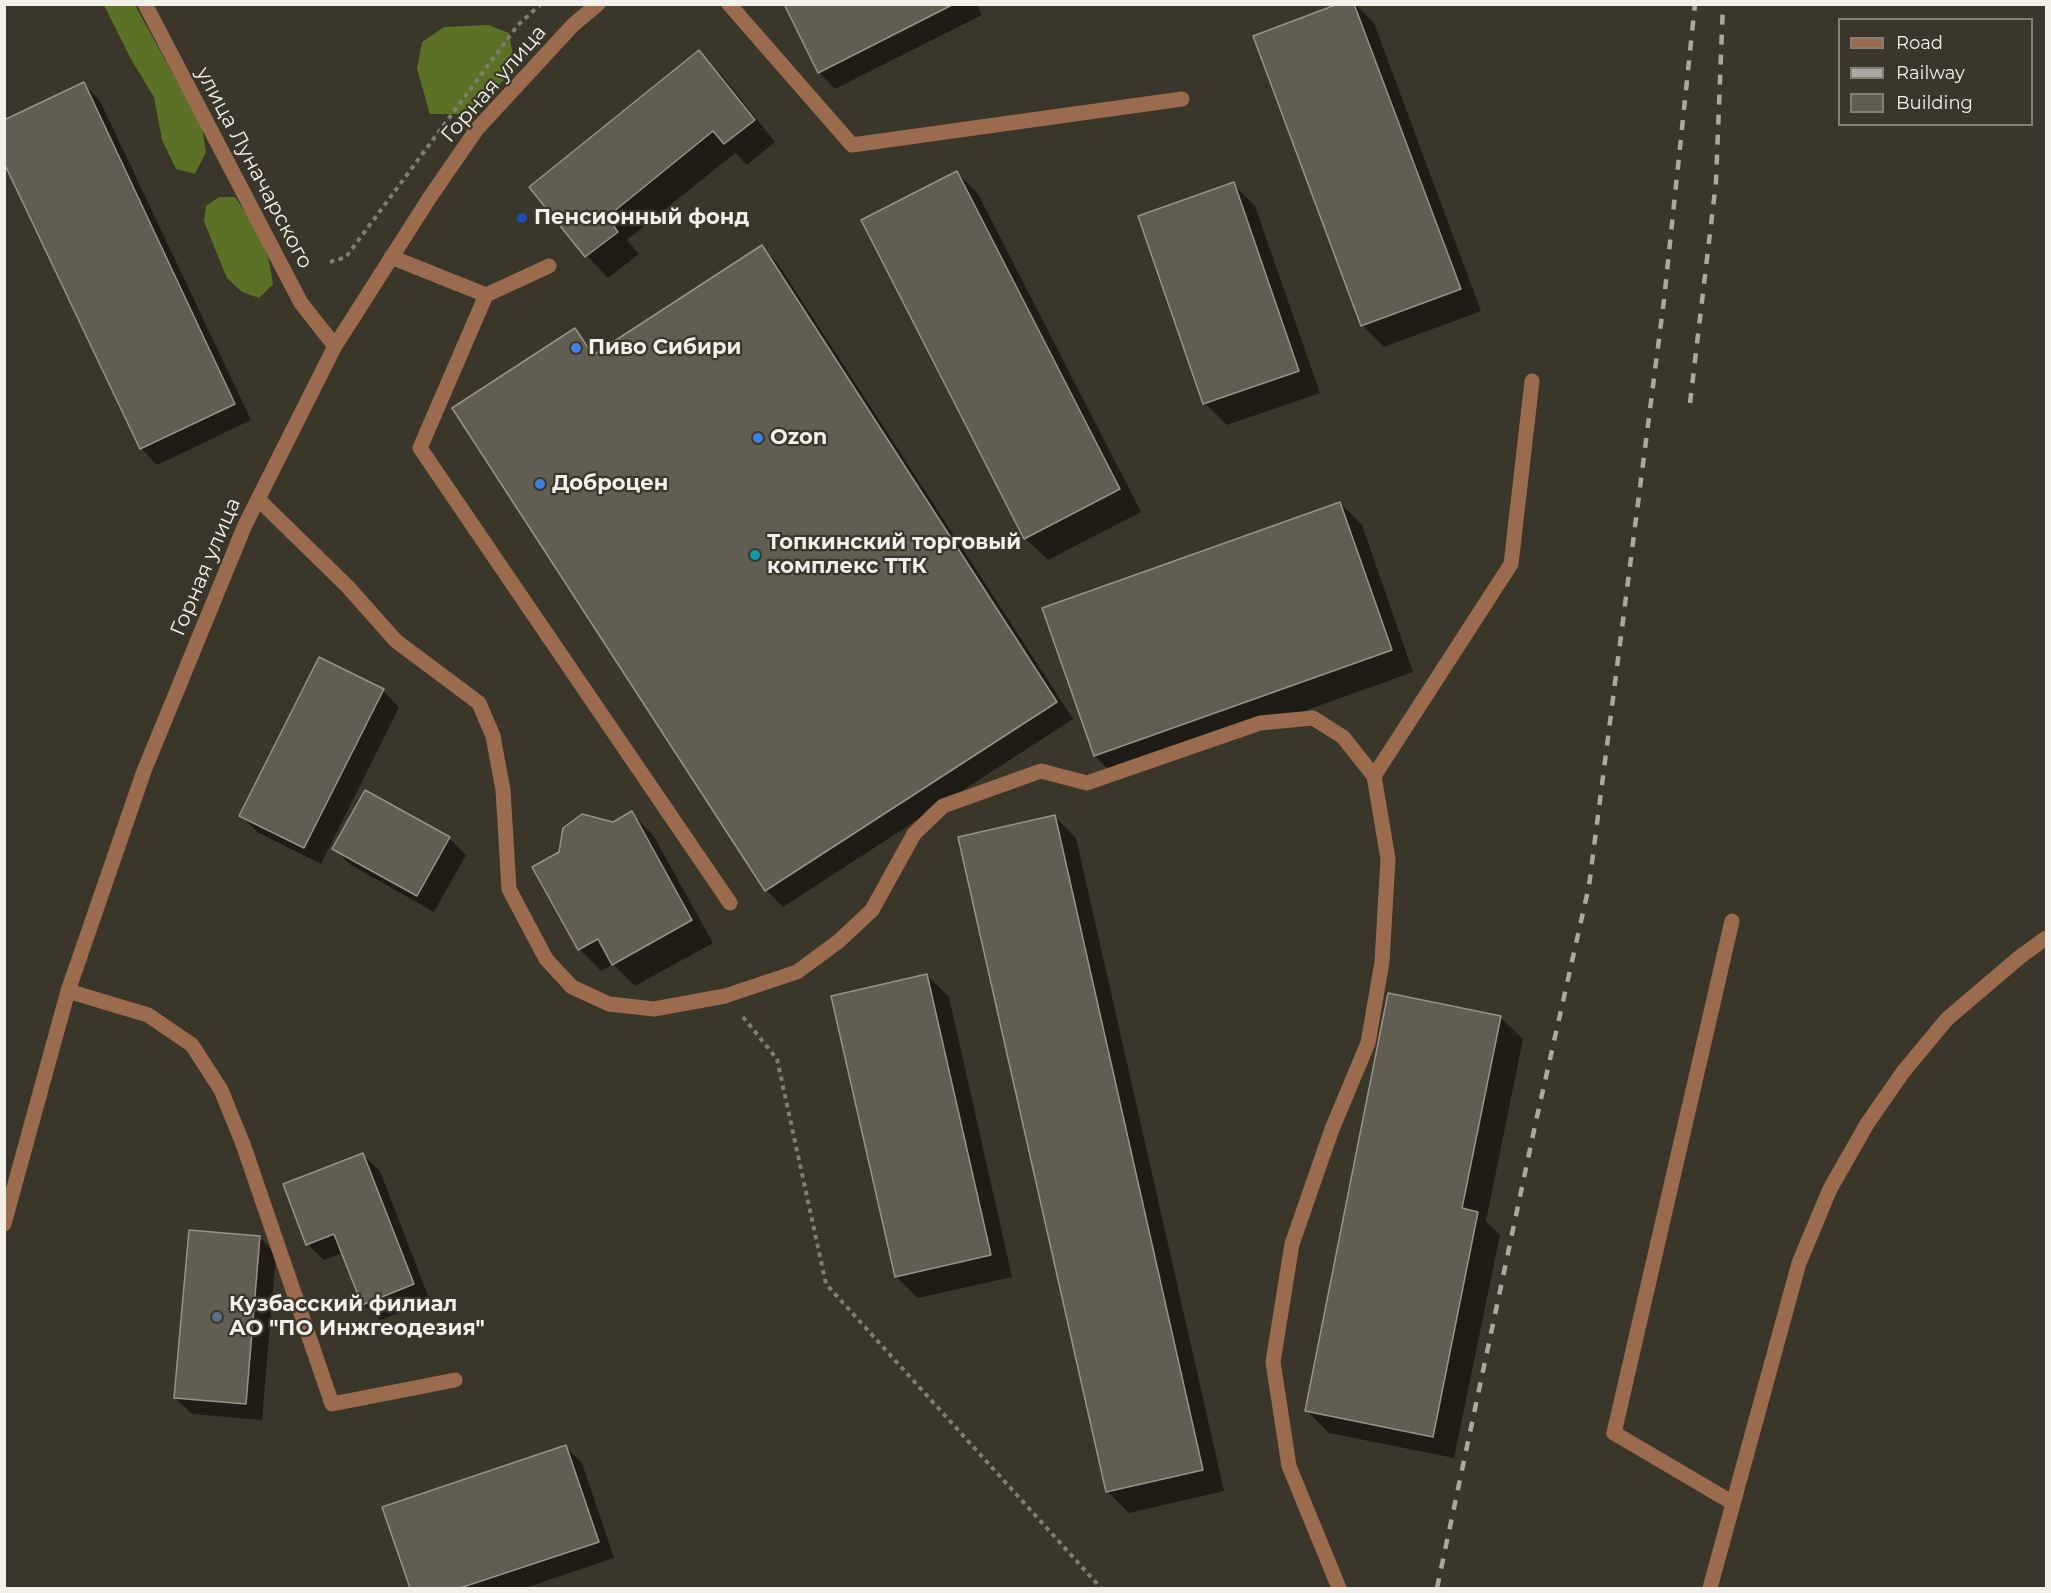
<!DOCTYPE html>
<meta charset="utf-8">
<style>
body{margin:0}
#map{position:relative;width:2051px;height:1593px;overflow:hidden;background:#3a362a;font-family:Montserrat,sans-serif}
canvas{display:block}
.frame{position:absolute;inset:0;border:6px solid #f2f0e8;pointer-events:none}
.legend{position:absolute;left:1838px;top:18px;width:195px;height:108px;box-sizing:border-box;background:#3a362a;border:2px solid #848076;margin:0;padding:8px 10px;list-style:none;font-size:18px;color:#f2f0e8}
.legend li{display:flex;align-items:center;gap:12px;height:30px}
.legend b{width:30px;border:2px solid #848076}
</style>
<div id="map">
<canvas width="2051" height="1593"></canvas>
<div class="frame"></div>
<ul class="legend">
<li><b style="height:8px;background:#9b6b4e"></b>Road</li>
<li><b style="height:8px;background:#aba99f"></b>Railway</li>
<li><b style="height:16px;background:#615d50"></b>Building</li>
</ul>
</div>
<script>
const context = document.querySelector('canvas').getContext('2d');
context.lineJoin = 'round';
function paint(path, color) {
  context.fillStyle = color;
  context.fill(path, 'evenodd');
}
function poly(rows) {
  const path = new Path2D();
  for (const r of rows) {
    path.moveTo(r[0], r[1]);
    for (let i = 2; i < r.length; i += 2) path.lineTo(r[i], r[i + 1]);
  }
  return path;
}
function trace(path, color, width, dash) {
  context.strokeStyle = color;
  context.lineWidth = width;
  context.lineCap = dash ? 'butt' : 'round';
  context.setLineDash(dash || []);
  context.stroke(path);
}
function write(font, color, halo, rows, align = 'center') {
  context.font = font + ' Montserrat,sans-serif';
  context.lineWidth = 4.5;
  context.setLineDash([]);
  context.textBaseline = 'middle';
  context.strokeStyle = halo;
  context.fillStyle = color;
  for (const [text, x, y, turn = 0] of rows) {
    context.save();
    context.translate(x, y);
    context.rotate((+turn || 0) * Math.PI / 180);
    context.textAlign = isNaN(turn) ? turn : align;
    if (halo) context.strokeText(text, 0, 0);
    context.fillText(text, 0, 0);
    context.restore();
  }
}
const forest = poly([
 [104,5,135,5,202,127,206,152,195,174,176,169,162,140,154,97,132,61],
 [488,25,509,33,513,55,506,78,467,114,430,114,417,69,422,42,444,27],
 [219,197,235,197,260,234,269,261,273,284,259,298,242,292,227,278,215,249,204,221,206,206]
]);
const shadow = poly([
 [787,4,977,4,982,15,835,89,819,72],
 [1343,4,1355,4,1374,23,1481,311,1384,347,1362,325],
 [699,52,721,74,775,142,747,165,735,153,627,240,639,254,608,278,587,256,531,187],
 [84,84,100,101,251,420,157,465,141,448],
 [956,172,978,194,1141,512,1048,560,1026,539,863,221],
 [1233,184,1255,206,1320,393,1227,425,1205,403,1140,217],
 [762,247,778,264,1073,719,783,907,766,890,454,408,575,330,597,355],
 [1340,503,1362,525,1413,672,1117,778,1095,756,1044,609],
 [383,691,399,707,321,864,257,832,241,816],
 [631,813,653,835,713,943,635,986,613,964,601,971,579,949],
 [1054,816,1076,838,1224,1491,1129,1513,1107,1491],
 [449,838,466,855,434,912,351,865,334,849],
 [927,975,949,997,1012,1277,918,1298,896,1277],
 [1501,1018,1523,1039,1486,1221,1500,1235,1454,1458,1329,1433,1307,1411],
 [363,1155,380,1171,430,1301,380,1320,363,1304,343,1253,324,1260,307,1244],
 [260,1238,276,1254,262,1420,192,1414,175,1398],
 [565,1446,582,1463,614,1558,525,1588,411,1588,384,1508]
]);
const building = poly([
 [784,4,954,4,818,73,784,4],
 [1338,4,1354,4,1461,289,1361,326,1253,36,1338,4],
 [699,50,755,120,724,144,713,131,607,217,618,232,585,257,529,187,699,50],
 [84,82,235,404,140,449,4,163,4,120,84,82],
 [957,171,1120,489,1024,539,861,220,957,171],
 [1234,182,1299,371,1203,404,1138,216,1234,182],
 [762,245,1057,702,765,891,452,408,575,328,593,355,762,245],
 [1340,502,1392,650,1094,756,1042,608,1340,502],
 [319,657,384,689,304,848,239,816,319,657],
 [365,790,450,837,417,896,332,849,365,790],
 [632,811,692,920,612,965,598,939,578,950,532,867,559,852,563,828,582,814,613,822,632,811],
 [1055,815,1203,1470,1106,1492,958,837,1055,815],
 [927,974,991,1255,895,1277,831,996,927,974],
 [1388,993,1501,1016,1462,1208,1478,1212,1433,1437,1305,1411,1388,993],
 [363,1153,414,1284,362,1305,334,1234,306,1245,283,1184,363,1153],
 [189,1230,260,1236,246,1404,174,1398,189,1230],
 [566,1445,599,1542,460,1588,410,1588,382,1507,566,1445]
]);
const path = poly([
 [330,262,346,257,518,25,541,4],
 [743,1017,777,1059,826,1284,1101,1588]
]);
const minor = poly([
 [145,4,301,303,335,346],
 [729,4,852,145,1182,99],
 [391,257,486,295,549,266],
 [486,295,420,448,730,903],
 [258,499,348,587,396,641,479,703,493,736,503,790,509,889,546,959,572,987,609,1004,654,1009,725,996,797,972,839,941,872,910,914,834,943,806,1041,771,1087,783,1260,723,1313,718,1343,737,1374,776,1388,859,1382,962,1368,1043,1332,1129,1292,1244,1273,1362,1289,1466,1339,1588],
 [1374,776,1511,564,1532,381],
 [1732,921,1614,1433,1733,1503],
 [68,991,148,1015,192,1045,221,1090,243,1144,332,1404,455,1380],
 [4,1224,68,991,144,771,245,525,335,346,430,197,477,129,573,25,598,4],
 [1710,1588,1799,1263,1830,1189,1867,1124,1903,1072,1947,1019,2021,956,2046,938]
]);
const rail = poly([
 [1690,403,1716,182,1723,4],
 [1437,1588,1536,1121,1589,886,1664,300,1695,4]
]);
const markers = [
 [522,218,6,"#1a4fb4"],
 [576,348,6,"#3f7fe0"],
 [758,438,6,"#3f7fe0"],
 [540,484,6,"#3f7fe0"],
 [755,555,6,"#0f9aa8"],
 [217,1317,6,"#5c6f8a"]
];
const streetNames = [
 ["Горная улица",494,84,-49],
 ["улица Луначарского",254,168,62],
 ["Горная улица",206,567,-67]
];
const poiNames = [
 ["Пенсионный фонд",534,218],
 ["Пиво Сибири",588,348],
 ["Ozon",770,438],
 ["Доброцен",552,484],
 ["Топкинский торговый",767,543],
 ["комплекс ТТК",767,567],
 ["Кузбасский филиал",229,1305],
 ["АО \"ПО Инжгеодезия\"",229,1329]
];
paint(forest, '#5b7226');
paint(shadow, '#0007');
paint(building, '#615d50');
trace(building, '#979385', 1.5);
trace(path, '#807d72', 4, [4.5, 4.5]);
trace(minor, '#9b6b4e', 15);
trace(rail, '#aba99f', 4.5, [10, 10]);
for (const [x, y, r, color] of markers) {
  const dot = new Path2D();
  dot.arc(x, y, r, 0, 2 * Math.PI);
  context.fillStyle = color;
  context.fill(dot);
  trace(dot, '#3a362a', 2);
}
write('21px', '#f2f0e8', '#3a362a', streetNames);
write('bold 21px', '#f2f0e8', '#3a362a', poiNames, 'left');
</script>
